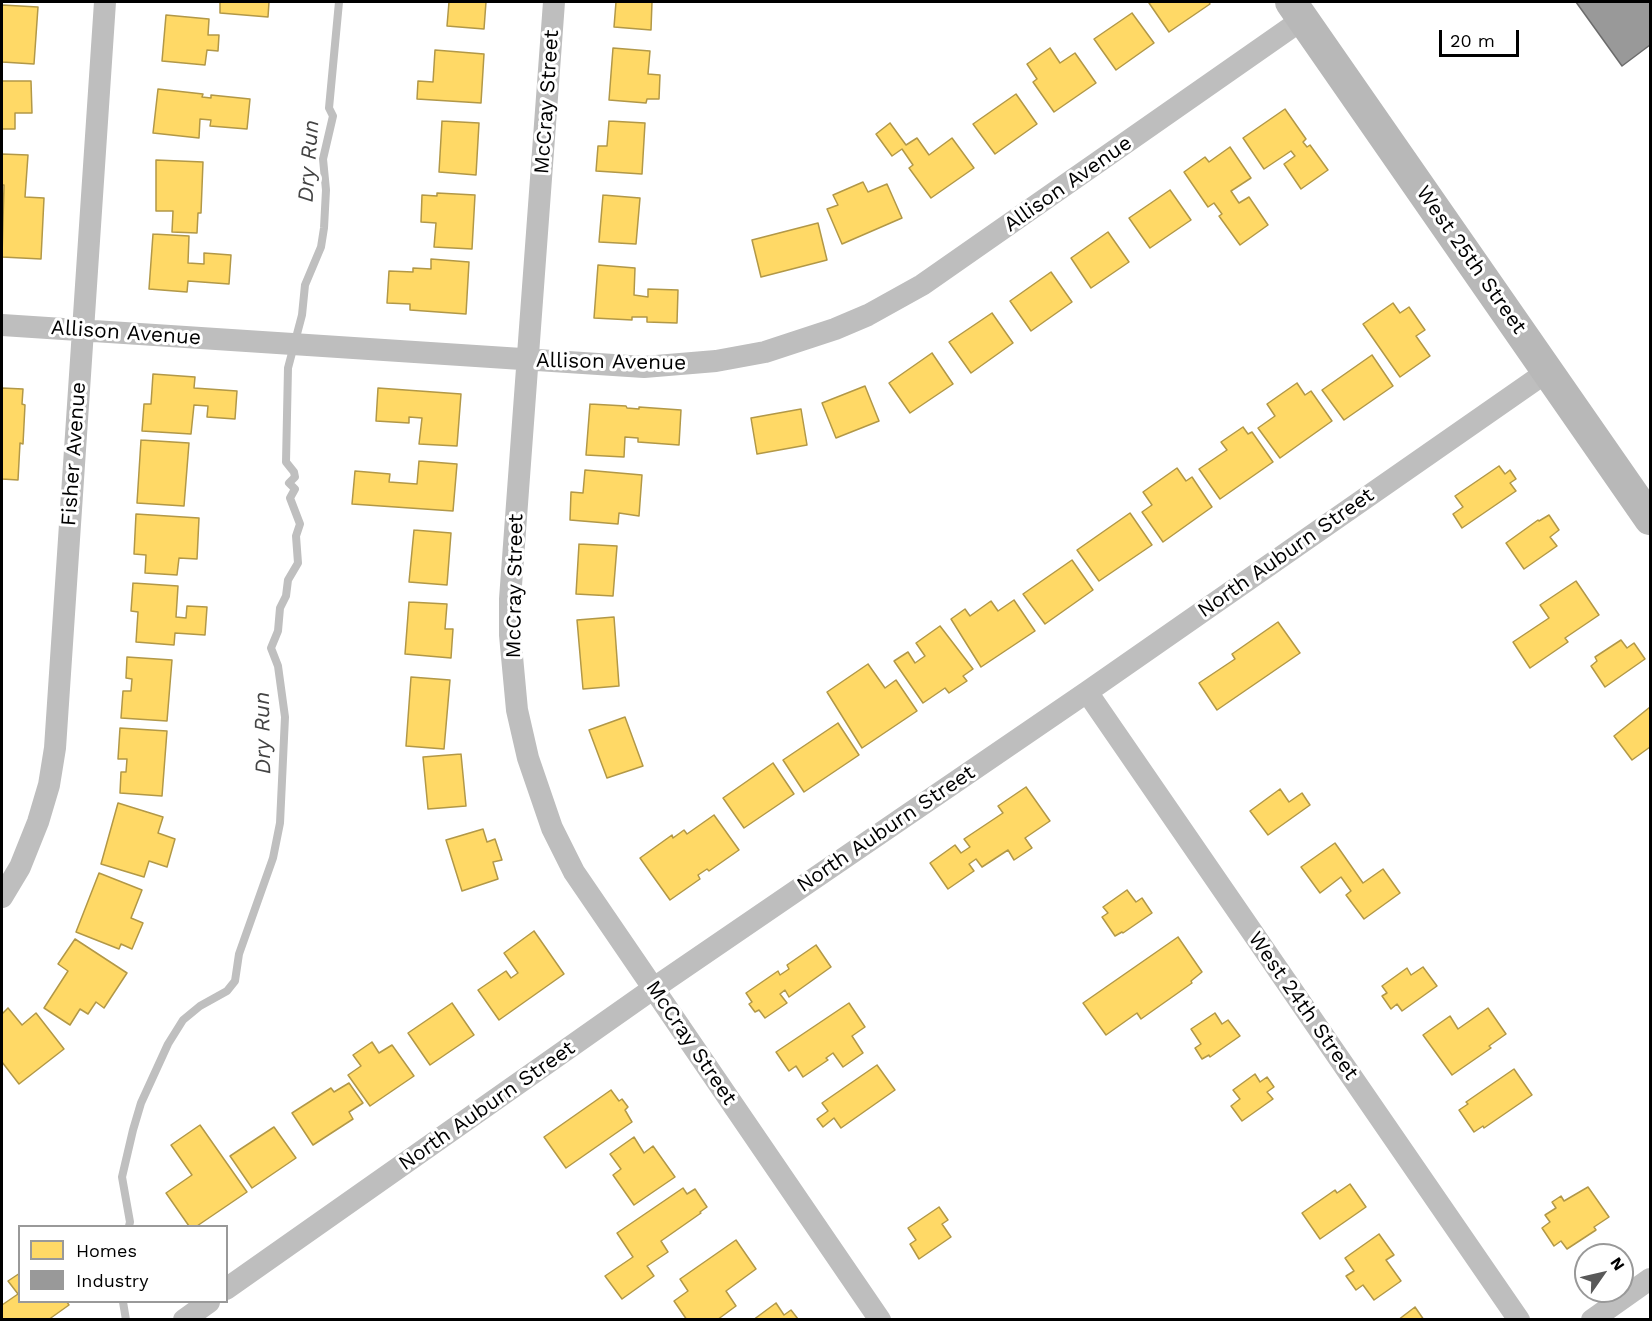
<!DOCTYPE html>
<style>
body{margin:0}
#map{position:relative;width:1652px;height:1321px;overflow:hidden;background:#fff;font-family:"Work Sans",sans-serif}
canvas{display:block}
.frame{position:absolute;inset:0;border:3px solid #000;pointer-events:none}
.legend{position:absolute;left:18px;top:1225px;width:210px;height:78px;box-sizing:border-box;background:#fff;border:2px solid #999;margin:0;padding:8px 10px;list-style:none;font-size:18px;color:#000}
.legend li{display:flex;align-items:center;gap:12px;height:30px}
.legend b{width:30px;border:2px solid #999}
.north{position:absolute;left:1574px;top:1243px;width:60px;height:60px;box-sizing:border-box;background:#fff;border:2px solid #999;border-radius:50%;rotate:56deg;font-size:16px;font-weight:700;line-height:24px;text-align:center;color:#000}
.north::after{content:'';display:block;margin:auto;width:21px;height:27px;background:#595959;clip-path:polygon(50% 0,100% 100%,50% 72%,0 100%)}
.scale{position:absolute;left:1439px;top:30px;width:80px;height:27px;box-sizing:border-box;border:3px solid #000;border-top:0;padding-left:8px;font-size:18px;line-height:21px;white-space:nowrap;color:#000;-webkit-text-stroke:4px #fff;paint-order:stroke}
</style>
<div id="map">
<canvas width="1652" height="1321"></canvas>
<div class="frame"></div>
<ul class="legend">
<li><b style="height:16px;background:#ffd966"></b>Homes</li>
<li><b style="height:16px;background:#999"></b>Industry</li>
</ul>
<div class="north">N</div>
<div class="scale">20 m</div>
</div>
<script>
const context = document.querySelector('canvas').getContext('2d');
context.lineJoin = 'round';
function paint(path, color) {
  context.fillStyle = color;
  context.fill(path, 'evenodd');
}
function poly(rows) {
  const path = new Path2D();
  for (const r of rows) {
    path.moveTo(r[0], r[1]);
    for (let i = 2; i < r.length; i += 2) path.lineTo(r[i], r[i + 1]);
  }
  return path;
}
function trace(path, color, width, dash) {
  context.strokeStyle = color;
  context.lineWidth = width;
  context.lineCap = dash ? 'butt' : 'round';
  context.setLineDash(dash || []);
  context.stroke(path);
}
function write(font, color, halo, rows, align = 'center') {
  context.font = font + ' "Work Sans",sans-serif';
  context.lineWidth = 6;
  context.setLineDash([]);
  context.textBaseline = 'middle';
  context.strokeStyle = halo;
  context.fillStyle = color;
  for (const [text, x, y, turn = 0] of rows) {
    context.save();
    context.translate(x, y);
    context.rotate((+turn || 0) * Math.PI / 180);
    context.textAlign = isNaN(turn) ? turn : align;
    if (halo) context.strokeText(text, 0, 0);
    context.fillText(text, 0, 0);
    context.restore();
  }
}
const homes = poly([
 [220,2,269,2,268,17,220,13,220,2],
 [449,2,486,2,484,29,447,26,449,2],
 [616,2,652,2,651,30,614,27,616,2],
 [1151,2,1209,2,1210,4,1169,32,1149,3,1151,2],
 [2,5,38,7,34,64,2,62,2,5],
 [1132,13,1154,43,1116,70,1094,39,1132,13],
 [166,15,209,19,208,35,219,35,218,51,207,50,205,65,162,61,166,15],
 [613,48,650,51,648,74,660,75,659,99,647,99,646,103,609,100,613,48],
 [1050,48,1060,63,1075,53,1096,83,1054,112,1033,82,1037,79,1027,64,1050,48],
 [435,50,484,54,481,103,417,99,418,81,433,82,435,50],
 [2,81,31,81,32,113,15,113,15,129,2,129,2,81],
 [158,89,203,94,202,97,211,98,211,95,250,99,247,129,210,126,211,120,200,119,199,138,153,133,158,89],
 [1016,94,1037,124,995,154,973,124,1016,94],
 [1285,109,1306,139,1303,142,1307,147,1310,145,1328,170,1301,189,1284,164,1295,156,1291,151,1264,169,1243,138,1285,109],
 [442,121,479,123,476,175,439,172,442,121],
 [609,121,645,123,642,174,596,171,598,146,607,146,609,121],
 [890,123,906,145,917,138,929,155,952,138,974,168,931,198,909,168,913,165,902,149,892,156,876,134,890,123],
 [1230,147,1251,178,1231,191,1239,203,1249,197,1268,225,1240,245,1219,216,1222,214,1214,203,1208,207,1184,172,1205,157,1209,162,1230,147],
 [2,154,28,155,25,197,44,198,41,259,2,257,4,185,2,185,2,154],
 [156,160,203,162,201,213,198,213,197,233,172,232,173,211,156,211,156,160],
 [863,182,868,192,887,184,902,218,842,244,827,209,838,205,833,195,863,182],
 [1170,190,1191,220,1150,248,1129,218,1170,190],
 [437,193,475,195,472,249,434,247,436,223,421,222,422,195,437,196,437,193],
 [603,195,640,198,636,244,599,242,603,195],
 [818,223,827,260,761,277,752,240,818,223],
 [1108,232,1129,262,1091,288,1071,258,1108,232],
 [153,234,189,236,188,263,204,264,204,253,231,255,229,284,188,281,187,292,149,289,153,234],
 [431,259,469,262,466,314,410,310,410,304,387,303,389,271,413,272,413,268,431,269,431,259],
 [598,265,635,268,634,295,648,297,648,289,678,290,677,323,647,322,647,317,632,317,632,320,594,318,598,265],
 [1051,272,1072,302,1031,331,1010,301,1051,272],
 [1393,303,1400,313,1409,307,1425,330,1416,336,1430,356,1400,377,1363,324,1393,303],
 [992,313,1013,343,971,373,949,342,992,313],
 [932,353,953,384,910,413,889,383,932,353],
 [1372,355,1393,386,1344,420,1322,390,1372,355],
 [153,374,195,377,194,388,237,391,235,419,207,417,208,406,194,405,191,434,142,431,144,404,151,404,153,374],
 [1297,383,1305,395,1311,391,1332,421,1280,458,1258,428,1275,416,1267,404,1297,383],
 [865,386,879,421,836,438,822,403,865,386],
 [2,388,23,389,22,404,25,405,23,444,20,443,18,480,2,479,2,388],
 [378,388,461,394,457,446,419,444,422,418,409,417,409,423,376,421,378,388],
 [590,404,626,406,627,408,639,409,639,407,681,410,679,445,638,442,638,438,625,437,624,457,586,455,590,404],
 [801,409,807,445,757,454,751,418,801,409],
 [1243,427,1248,434,1252,432,1273,462,1220,499,1199,469,1227,450,1221,442,1243,427],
 [141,440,189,443,184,506,137,503,141,440],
 [419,461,457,464,453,511,352,504,355,471,390,474,389,482,417,484,419,461],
 [1499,466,1505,474,1510,470,1516,479,1510,483,1516,491,1462,528,1453,514,1463,507,1455,496,1499,466],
 [1177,468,1186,481,1192,477,1212,507,1163,542,1142,512,1152,505,1143,492,1177,468],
 [585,470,642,475,639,516,619,513,618,524,570,520,571,492,583,493,585,470],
 [1130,513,1152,545,1099,581,1077,550,1130,513],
 [136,514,199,518,197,559,179,558,177,575,145,573,146,555,134,554,136,514],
 [1549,515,1559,530,1550,537,1557,546,1524,569,1506,543,1538,520,1539,521,1549,515],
 [414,530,451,533,447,585,409,582,414,530],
 [579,544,617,546,613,596,576,594,579,544],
 [1072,560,1093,590,1045,624,1023,594,1072,560],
 [1576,581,1599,615,1565,638,1568,642,1530,668,1513,642,1549,618,1540,605,1576,581],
 [133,583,178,586,176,617,186,618,187,606,207,607,205,635,175,633,174,645,136,642,138,612,131,611,133,583],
 [1014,600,1035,631,981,667,951,619,965,609,970,616,991,601,998,611,1014,600],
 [409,602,447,604,445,629,453,629,451,658,405,654,409,602],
 [614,617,619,686,583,689,577,620,614,617],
 [1278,622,1300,653,1217,710,1199,683,1235,659,1232,654,1278,622],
 [940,626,973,669,963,676,967,681,949,693,945,688,923,703,894,661,908,652,915,663,925,656,916,643,940,626],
 [1621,640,1627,648,1634,643,1645,659,1605,687,1591,666,1597,661,1595,657,1621,640],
 [127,657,172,660,167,721,121,718,123,691,131,691,132,679,126,678,127,657],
 [868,664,885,688,896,680,917,711,862,748,827,692,868,664],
 [411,677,450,680,444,749,406,746,411,677],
 [1650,707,1650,747,1632,760,1614,736,1650,707],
 [625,717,643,766,607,778,589,730,625,717],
 [838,723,859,755,804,792,783,760,838,723],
 [120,728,167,731,162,796,120,793,121,772,126,772,127,759,118,759,120,728],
 [461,754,466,806,428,809,423,757,461,754],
 [773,763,794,794,744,828,723,798,773,763],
 [1026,787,1050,821,1025,838,1032,848,1014,860,1008,850,982,867,976,859,969,864,974,871,948,889,930,863,955,845,961,853,970,847,964,839,1003,813,998,806,1026,787],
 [1280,789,1289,802,1302,793,1310,805,1268,835,1250,811,1280,789],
 [118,803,163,817,158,833,175,839,167,867,149,861,144,877,101,864,118,803],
 [714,815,739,850,709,871,707,869,698,875,700,879,670,900,640,858,672,835,673,838,684,830,687,834,714,815],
 [483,829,487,842,495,839,502,860,493,862,498,879,462,891,446,840,483,829],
 [1335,843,1363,883,1383,869,1400,893,1364,919,1346,895,1351,891,1341,877,1320,893,1301,867,1335,843],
 [99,873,142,890,131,918,143,923,132,949,121,944,119,949,76,932,99,873],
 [1127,890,1136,902,1142,898,1152,913,1123,933,1122,932,1115,936,1102,917,1108,913,1103,907,1127,890],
 [534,931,564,974,499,1020,478,990,506,971,511,978,518,973,504,953,534,931],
 [1178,937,1202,972,1191,981,1192,983,1141,1019,1137,1013,1106,1035,1083,1003,1178,937],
 [75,939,127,973,104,1008,96,1002,88,1014,80,1009,70,1025,44,1008,68,971,58,964,75,939],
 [816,945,831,967,789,997,785,990,780,994,787,1003,765,1018,759,1010,755,1012,749,1004,752,1002,746,993,778,971,780,975,789,969,787,965,816,945],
 [1423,967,1437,986,1402,1011,1397,1004,1391,1009,1382,996,1387,993,1382,986,1407,968,1411,975,1423,967],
 [452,1003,474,1035,430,1065,408,1033,452,1003],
 [849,1003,865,1027,852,1036,863,1053,843,1067,833,1053,826,1058,828,1060,803,1077,796,1066,789,1071,776,1052,849,1003],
 [8,1008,22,1025,36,1013,64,1049,19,1084,2,1062,2,1014,8,1008],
 [1488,1008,1506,1034,1489,1046,1491,1048,1452,1075,1423,1035,1450,1016,1458,1029,1488,1008],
 [1215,1013,1222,1024,1228,1020,1240,1036,1210,1057,1209,1055,1202,1059,1195,1048,1201,1044,1191,1029,1215,1013],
 [372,1042,379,1053,392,1045,414,1076,370,1106,348,1075,361,1066,353,1055,372,1042],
 [877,1065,895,1090,841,1128,834,1118,823,1127,817,1119,828,1111,822,1103,877,1065],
 [1514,1069,1532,1095,1484,1128,1483,1126,1474,1132,1459,1110,1468,1104,1466,1102,1514,1069],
 [1255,1074,1260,1082,1267,1077,1274,1087,1267,1092,1273,1099,1242,1121,1231,1106,1240,1099,1233,1090,1255,1074],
 [349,1083,363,1103,349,1112,353,1119,313,1145,292,1113,331,1088,334,1092,349,1083],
 [611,1090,619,1101,622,1099,628,1107,625,1110,632,1122,566,1168,544,1137,611,1090],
 [200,1125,247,1192,197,1226,189,1226,166,1193,192,1175,171,1145,200,1125],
 [274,1127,296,1158,252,1188,230,1156,274,1127],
 [634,1137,644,1153,653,1146,675,1177,634,1205,613,1175,621,1169,610,1154,634,1137],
 [1350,1184,1366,1207,1320,1239,1302,1213,1335,1190,1337,1193,1350,1184],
 [1588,1187,1609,1217,1594,1227,1596,1230,1567,1249,1561,1241,1554,1246,1542,1228,1550,1222,1545,1215,1556,1208,1552,1202,1561,1196,1564,1201,1588,1187],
 [683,1188,687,1194,695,1189,707,1207,700,1212,701,1213,661,1241,668,1252,647,1266,654,1276,622,1299,605,1276,633,1257,617,1233,683,1188],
 [939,1207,948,1220,942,1224,951,1237,919,1259,910,1244,916,1240,908,1228,939,1207],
 [1379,1234,1394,1255,1386,1260,1401,1281,1374,1300,1363,1285,1356,1290,1346,1276,1354,1271,1345,1258,1379,1234],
 [736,1240,756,1269,726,1291,736,1306,717,1320,687,1320,674,1301,688,1291,680,1279,736,1240],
 [20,1273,20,1302,67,1302,69,1305,48,1320,2,1320,2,1305,18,1294,8,1281,20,1273],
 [776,1303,784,1315,791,1310,798,1319,753,1320,776,1303],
 [1415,1307,1424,1320,1398,1320,1415,1307]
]);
const industry = poly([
 [1576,2,1650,2,1650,45,1622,66,1576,2]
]);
const stream = poly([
 [129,1226,130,1222,122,1177,133,1130,141,1103,168,1044,183,1020,200,1006,227,991,235,981,239,954,273,858,280,823,285,717,278,666,271,648,278,631,280,608,286,596,288,580,298,563,296,536,300,524,290,498,295,489,289,483,295,477,294,472,286,462,288,368,302,315,305,285,321,247,324,228,326,190,323,159,333,116,329,108,339,2],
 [123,1302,126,1320]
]);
const minor = poly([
 [554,2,510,599,510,635,517,710,528,758,552,828,574,872,880,1320],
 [2,325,644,367,716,361,765,352,835,329,868,315,922,285,1303,19],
 [1087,692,1519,1320],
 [2,897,20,867,38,822,49,785,55,748,105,2],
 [226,1289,654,988,1087,692,1548,371],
 [184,1320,209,1302],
 [1592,1320,1650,1279]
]);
const secondary = poly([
 [1291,2,1650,519]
]);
const streetNames = [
 ["McCray Street",547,102,-86],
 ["Allison Avenue",1068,184,-35],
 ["West 25th Street",1471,260,55],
 ["Allison Avenue",126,333,4],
 ["Allison Avenue",611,362,1],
 ["Fisher Avenue",74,454,-86],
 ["North Auburn Street",1286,553,-35],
 ["McCray Street",515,586,-89],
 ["North Auburn Street",886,829,-34],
 ["West 24th Street",1303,1006,55],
 ["McCray Street",691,1043,56],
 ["North Auburn Street",487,1106,-35]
];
const waterNames = [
 ["Dry Run",309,161,-86],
 ["Dry Run",263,733,-91]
];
paint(homes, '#ffd966');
trace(homes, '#b29847', 1.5);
paint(industry, '#999');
trace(industry, '#6b6b6b', 1.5);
trace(stream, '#bfbfbf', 8);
trace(minor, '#bebebe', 22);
trace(secondary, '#b8b8b8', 32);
write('21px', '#000', '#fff', streetNames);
write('italic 22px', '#444', '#fff', waterNames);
</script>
